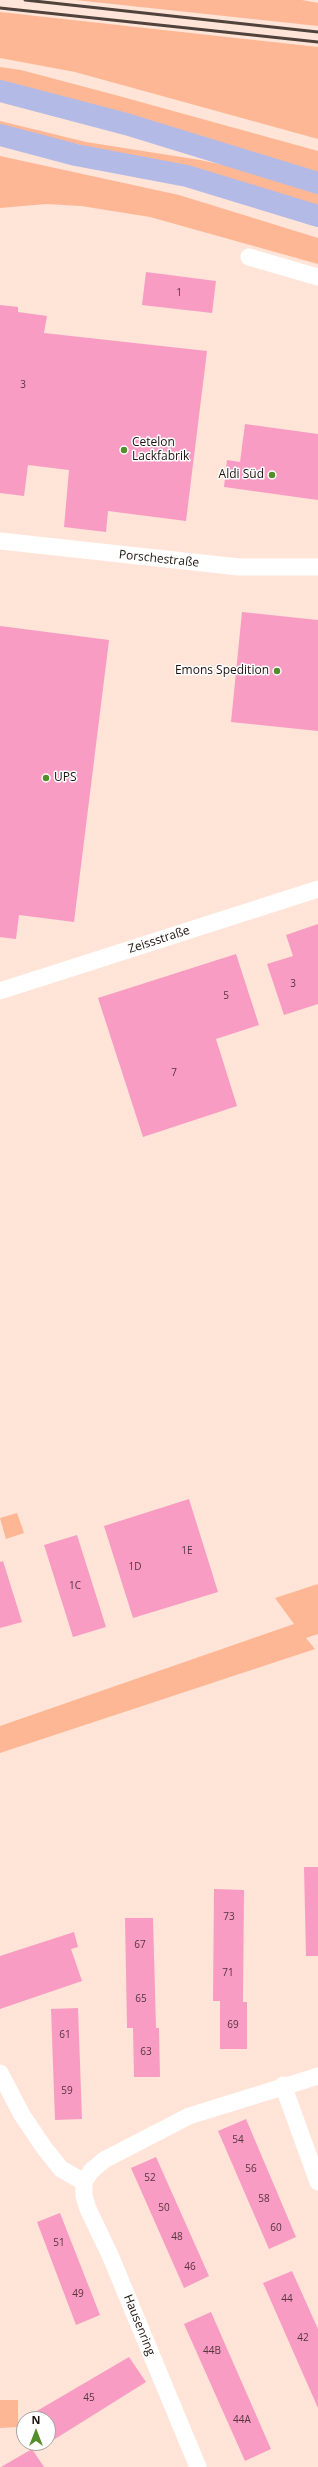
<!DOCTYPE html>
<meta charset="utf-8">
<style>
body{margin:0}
#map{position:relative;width:318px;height:2467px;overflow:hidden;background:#ffe4d7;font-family:"Open Sans",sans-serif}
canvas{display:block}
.north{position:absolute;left:16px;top:2411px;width:40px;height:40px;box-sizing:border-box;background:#fff;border:1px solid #a4a19f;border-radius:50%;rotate:0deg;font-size:11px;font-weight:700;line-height:16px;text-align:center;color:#1c130e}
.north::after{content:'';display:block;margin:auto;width:14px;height:18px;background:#548e2c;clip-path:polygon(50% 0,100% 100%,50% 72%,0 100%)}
</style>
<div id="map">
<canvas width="318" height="2467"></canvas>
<div class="north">N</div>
</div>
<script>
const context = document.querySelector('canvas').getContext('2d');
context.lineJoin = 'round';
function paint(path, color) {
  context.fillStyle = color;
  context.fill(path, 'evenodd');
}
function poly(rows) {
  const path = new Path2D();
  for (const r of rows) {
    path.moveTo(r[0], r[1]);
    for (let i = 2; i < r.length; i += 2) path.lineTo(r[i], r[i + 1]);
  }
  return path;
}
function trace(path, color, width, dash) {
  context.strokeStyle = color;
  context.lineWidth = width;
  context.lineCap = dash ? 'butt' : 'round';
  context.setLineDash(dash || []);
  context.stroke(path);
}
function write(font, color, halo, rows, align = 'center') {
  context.font = font + ' "Open Sans",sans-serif';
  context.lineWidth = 3;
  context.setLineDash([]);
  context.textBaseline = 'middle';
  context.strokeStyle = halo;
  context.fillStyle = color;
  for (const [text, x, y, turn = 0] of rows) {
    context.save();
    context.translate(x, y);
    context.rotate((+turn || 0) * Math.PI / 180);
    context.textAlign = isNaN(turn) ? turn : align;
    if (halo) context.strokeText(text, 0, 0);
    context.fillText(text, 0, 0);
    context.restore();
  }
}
const green = poly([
 [75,0,302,0,318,3,318,26],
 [0,12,318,47,318,139,75,72,0,58],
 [0,67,21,70,119,96,318,151,318,174,0,82],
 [0,121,86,142,200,160,233,167,318,194,318,207,119,154,0,126],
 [0,156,179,195,318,238,318,264,150,217,81,206,46,204,0,208],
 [17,1513,24,1533,6,1539,0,1518],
 [318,1584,318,1634,306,1638,315,1649,0,1753,0,1726,294,1624,275,1598],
 [0,2400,18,2400,18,2427,0,2428]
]);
const building = poly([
 [146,272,216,281,212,313,142,305],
 [0,305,18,307,18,312,47,316,44,333,207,351,186,521,108,511,106,532,64,527,69,470,28,465,24,496,0,493],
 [245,424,318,434,318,500,224,487,227,460,240,462],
 [242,612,318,620,318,731,231,722],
 [0,626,109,640,74,922,19,915,16,939,0,937],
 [318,924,318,1004,284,1015,267,964,293,956,286,935],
 [236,954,259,1025,216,1039,237,1106,143,1137,98,998],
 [189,1499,218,1592,133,1618,104,1526],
 [77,1535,106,1627,73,1637,44,1545],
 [3,1561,22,1622,0,1628,0,1562],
 [304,1867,318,1867,318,1956,306,1956],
 [214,1889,244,1890,243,2002,247,2002,247,2049,220,2049,220,2001,213,2001],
 [125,1918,153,1918,156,2028,159,2028,160,2077,134,2077,133,2028,127,2028],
 [74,1932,78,1947,71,1949,82,1981,0,2009,0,1956],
 [78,2008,82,2119,55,2120,51,2009],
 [246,2119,296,2237,269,2249,218,2131],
 [156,2157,209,2276,184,2288,131,2168],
 [60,2213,100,2315,76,2325,37,2222],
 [292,2271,318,2329,318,2408,263,2283],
 [211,2312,271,2449,245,2461,184,2324],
 [129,2357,146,2382,47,2444,48,2419,33,2419,30,2415],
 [32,2449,44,2467,1,2467]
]);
const street = poly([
 [249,257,318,277],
 [0,541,239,567,318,567],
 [0,991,318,889],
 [0,2073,22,2115,45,2149,61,2169,84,2182],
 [283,2085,318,2182],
 [198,2467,110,2255,88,2209,84,2196,84,2182,91,2171,104,2160,189,2116,318,2076]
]);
const primary = poly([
 [0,91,126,124,318,183],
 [0,135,76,155,187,176,318,216]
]);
const rail = poly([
 [25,0,318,32],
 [0,8,318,42]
]);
const markers = [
 [124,450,4,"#548e2c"],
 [272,475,4,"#548e2c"],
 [277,671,4,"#548e2c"],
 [46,778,4,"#548e2c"]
];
const numberNames = [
 ["1",179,293],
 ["3",23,385],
 ["3",293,984],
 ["5",226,996],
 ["7",174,1073],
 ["1E",187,1551],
 ["1D",135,1567],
 ["1C",75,1586],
 ["73",229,1917],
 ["67",140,1945],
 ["71",228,1973],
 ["65",141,1999],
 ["69",233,2025],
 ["61",65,2035],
 ["63",146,2052],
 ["59",67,2091],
 ["54",238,2140],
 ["56",251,2169],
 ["52",150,2178],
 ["58",264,2199],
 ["50",164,2208],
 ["60",276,2228],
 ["48",177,2237],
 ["51",59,2243],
 ["46",190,2267],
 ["49",78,2294],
 ["44",287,2299],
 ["42",303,2338],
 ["44B",212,2351],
 ["45",89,2398],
 ["44A",242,2420]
];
const poiNames = [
 ["Cetelon",132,443],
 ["Lackfabrik",132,457],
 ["Aldi Süd",264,475,"right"],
 ["Emons Spedition",269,671,"right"],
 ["UPS",54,778]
];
const streetNames = [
 ["Porschestraße",159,559,6],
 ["Zeissstraße",159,940,-18],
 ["Hausenring",139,2325,68]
];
paint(green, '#feb795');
paint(building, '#f99cc4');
trace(street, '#fff', 17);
trace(primary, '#b3bae5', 22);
trace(rail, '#50423c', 3);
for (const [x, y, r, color] of markers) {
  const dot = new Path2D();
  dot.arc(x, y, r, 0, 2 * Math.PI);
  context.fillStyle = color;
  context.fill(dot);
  trace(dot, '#fff', 1.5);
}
write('10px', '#53353c', null, numberNames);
write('12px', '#1c130e', '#fff', poiNames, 'left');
write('12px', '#1c130e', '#fff', streetNames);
</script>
